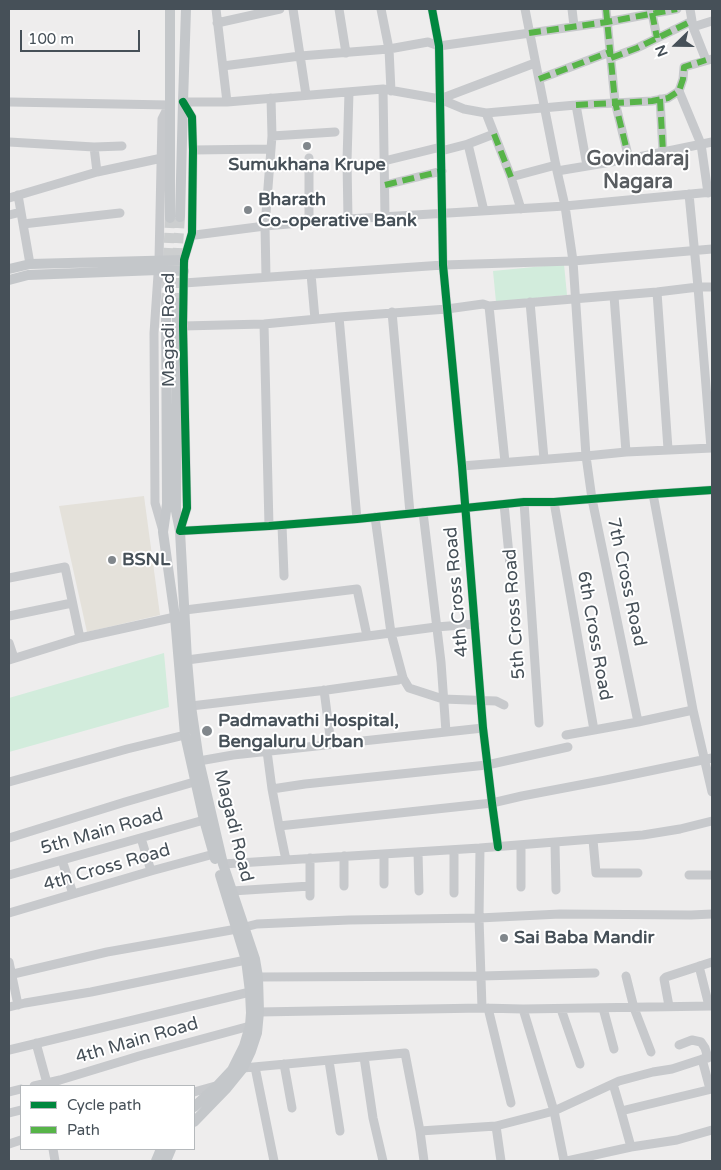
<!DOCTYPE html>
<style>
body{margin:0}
#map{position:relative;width:721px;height:1170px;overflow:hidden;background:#eeeded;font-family:"Varela Round",sans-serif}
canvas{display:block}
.frame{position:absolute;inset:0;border:10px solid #465058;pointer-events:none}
.legend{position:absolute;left:20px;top:1085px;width:175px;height:65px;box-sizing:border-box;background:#fff;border:1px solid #b5b9bc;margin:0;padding:6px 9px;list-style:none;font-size:15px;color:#465058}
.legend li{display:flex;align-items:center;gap:10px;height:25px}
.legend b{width:25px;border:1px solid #b5b9bc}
.north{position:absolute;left:651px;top:20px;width:50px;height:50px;-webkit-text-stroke:4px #fff;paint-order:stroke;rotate:248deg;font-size:14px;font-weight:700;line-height:20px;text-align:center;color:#465058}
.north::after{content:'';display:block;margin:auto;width:18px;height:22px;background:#465058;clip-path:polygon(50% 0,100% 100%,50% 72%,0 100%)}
.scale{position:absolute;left:20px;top:30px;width:120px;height:22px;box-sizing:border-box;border:2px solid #465058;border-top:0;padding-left:6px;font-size:15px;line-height:18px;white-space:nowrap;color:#465058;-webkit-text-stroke:4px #fff;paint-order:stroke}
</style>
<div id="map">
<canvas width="721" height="1170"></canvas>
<div class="frame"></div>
<ul class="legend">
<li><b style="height:6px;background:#00873e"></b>Cycle path</li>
<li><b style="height:6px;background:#57b448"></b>Path</li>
</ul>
<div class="north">N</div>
<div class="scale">100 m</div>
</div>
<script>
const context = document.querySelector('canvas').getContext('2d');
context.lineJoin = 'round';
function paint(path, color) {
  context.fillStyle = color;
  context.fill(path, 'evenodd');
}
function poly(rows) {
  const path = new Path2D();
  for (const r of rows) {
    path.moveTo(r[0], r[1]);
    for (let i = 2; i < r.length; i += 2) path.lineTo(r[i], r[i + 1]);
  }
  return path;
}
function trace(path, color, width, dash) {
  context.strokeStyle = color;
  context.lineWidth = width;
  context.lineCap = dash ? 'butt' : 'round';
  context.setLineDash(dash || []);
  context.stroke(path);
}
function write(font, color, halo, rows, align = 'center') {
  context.font = font + ' "Varela Round",sans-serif';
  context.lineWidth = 4;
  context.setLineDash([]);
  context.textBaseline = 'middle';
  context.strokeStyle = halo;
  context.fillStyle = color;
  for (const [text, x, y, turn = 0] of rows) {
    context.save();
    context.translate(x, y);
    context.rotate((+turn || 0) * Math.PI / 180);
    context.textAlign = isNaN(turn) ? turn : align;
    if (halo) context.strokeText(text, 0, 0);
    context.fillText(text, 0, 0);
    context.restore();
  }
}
const commercial = poly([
 [144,496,160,615,87,632,59,506]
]);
const green = poly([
 [564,264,567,295,496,302,493,271],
 [164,653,169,707,9,752,9,698]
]);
const majorTunnel = poly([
 [166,303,170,218],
 [177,303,177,261,180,217]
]);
const minor = poly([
 [216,9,227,102],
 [293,9,306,95],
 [339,9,346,53],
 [381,9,389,49,428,42,439,46,607,22,677,9],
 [432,9,439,46,443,265,462,466,483,728,492,803,498,847],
 [525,9,557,171,565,206,573,261,586,456,592,499,638,722],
 [572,9,574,26],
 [606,9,615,102,629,159],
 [690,9,693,27,706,60],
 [652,13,657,38],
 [217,23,280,9],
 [693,27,712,21],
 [611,58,637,48,692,21],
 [223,66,300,56,389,49,391,91],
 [539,79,610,52],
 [383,89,385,217],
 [679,91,701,144,708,193],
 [440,99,535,63],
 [660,99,663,152],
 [9,102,169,105,162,119,159,260,154,333,155,503,163,531],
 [183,102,192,117,193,150,192,233,184,260,183,326,187,508,180,531,269,526,357,519,524,502,554,502,653,494,712,490],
 [183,102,227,102,383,89,440,99,464,109,486,113,576,105,652,101,668,98,679,91,683,79,684,67,712,59],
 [576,105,587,166],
 [486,113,511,177,521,209],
 [272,136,335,132],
 [9,142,94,147,97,172,162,158],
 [468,144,494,134],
 [94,147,122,146],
 [193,150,271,149],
 [441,151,468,144,484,211],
 [384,161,441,147],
 [557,171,629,159,712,142],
 [511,177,556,165],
 [385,185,442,171],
 [689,194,698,287,711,448],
 [18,195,30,264],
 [9,198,97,172],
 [9,215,21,212],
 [348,219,347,161,349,92],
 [307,222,309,216,309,158],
 [23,224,120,213],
 [192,233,195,235,265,226,348,219,565,206,712,192],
 [311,274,315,319],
 [266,277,265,226,272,136,271,98],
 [184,283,443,265,573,261,712,249],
 [657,292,668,449],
 [614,296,626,452],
 [530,302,544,459],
 [489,306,505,462],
 [392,312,410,513],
 [339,317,357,519],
 [264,324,269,526],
 [183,326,264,324,339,317,447,309,483,304,489,306,657,292,698,287,712,287],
 [462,466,586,456,626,452,712,448],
 [653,494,693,710,712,792],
 [524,502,539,723],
 [554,502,594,730,638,722,693,710],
 [504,504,510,565],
 [423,512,441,662,446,732],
 [282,525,284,576],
 [9,578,65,567,80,638],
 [185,610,357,589,367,636],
 [9,616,72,603],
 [9,643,14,658],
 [9,660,80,638,175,617],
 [187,660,436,627,475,624],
 [403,678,409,688,443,699,496,701,504,705],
 [324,690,331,744],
 [191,706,327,690,398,680,403,678,391,633,375,517],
 [566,735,594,730],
 [267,751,272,789,279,826],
 [199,761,233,755,483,728],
 [9,782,127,749,185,735],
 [272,789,305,784,487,765,568,747],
 [9,838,125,802,201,780],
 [141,838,151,871],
 [593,840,596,873,638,873],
 [555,843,556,890],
 [454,850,454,893],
 [418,852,419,891],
 [384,854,384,884],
 [310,858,310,896],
 [62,860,73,894],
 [286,860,480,848],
 [223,864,286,860,279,826,492,803,522,796,606,780,712,758],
 [9,875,204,820],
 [689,875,712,875],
 [344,886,344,856],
 [521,887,521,845],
 [232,891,310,886],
 [9,913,151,871,214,854],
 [245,927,257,924,349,920,479,918,560,914,691,915,712,914],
 [9,962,18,1005],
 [699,966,709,1006],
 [9,975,107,952,237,929],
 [626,976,634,1008,651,1052],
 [258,977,481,976,595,973],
 [669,1006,664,979,666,977,712,962],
 [9,1007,25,1003,91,992,246,960],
 [482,1008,479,918,480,848,643,835,680,829,712,821],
 [488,1008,511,1103],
 [603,1008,614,1049],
 [523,1009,554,1111,564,1161],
 [561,1009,580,1064],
 [259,1012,482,1008,523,1009,712,1006],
 [36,1043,47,1083],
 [679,1045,692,1040,701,1042,705,1048,708,1058],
 [9,1050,250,992],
 [364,1057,373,1118,383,1161],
 [702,1059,710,1089],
 [329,1061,340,1131],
 [284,1064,292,1108],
 [255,1067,274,1161],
 [243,1068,405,1053,420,1131,496,1126,554,1111,619,1081,653,1072,672,1069,712,1056],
 [613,1084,621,1111],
 [34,1086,60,1080,139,1056,250,1026],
 [9,1092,21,1089],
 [194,1092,219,1085],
 [9,1113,21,1110],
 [496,1126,501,1161],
 [420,1131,424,1161],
 [9,1144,21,1140],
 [631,1147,621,1111,712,1089],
 [53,1149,55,1161],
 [567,1161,631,1147,677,1140,712,1130]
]);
const major = poly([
 [180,217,183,102,186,9],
 [170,218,170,9],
 [9,269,30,264,184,260],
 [9,280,28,275,158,270,184,271],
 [166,303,167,504,163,532,175,617,185,735,204,820,215,859],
 [177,303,176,511,180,531,187,660,191,706,199,761,223,864,255,959,258,977,259,1012,257,1033,251,1051,243,1068,226,1089,194,1122],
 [194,1107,218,1085,232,1070,244,1046,250,1026,251,1013,250,992,246,960,220,875],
 [156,1161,161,1149],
 [166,1161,171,1149]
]);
const quiet = poly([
 [606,9,615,102,629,159],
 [652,13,657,38],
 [529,33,607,22,677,9],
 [611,58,637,48,692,21],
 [539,79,610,52],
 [660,99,663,152],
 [576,105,652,101,668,98,679,91,683,79,684,67,706,60],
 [494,134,511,177],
 [385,185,442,171]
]);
const cycleway = poly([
 [432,9,439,46,443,265,462,466,483,728,492,803,498,847],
 [183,102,192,117,193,150,192,233,184,260,183,326,187,508,180,531,269,526,357,519,524,502,554,502,653,494,712,490]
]);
const markers = [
 [307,146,5,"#81878c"],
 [248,210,5,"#81878c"],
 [112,560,5,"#81878c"],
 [207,731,6,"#81878c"],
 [504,938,5,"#81878c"]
];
const poiNames = [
 ["Sumukhana Krupe",307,165,"center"],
 ["Bharath",258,200],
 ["Co-operative Bank",258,221],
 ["BSNL",122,560],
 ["Padmavathi Hospital,",218,721],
 ["Bengaluru Urban",218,742],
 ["Sai Baba Mandir",514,938]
];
const streetNames = [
 ["Magadi Road",169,330,-90],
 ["7th Cross Road",626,582,78],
 ["4th Cross Road",457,592,-95],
 ["5th Cross Road",515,614,-94],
 ["6th Cross Road",594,636,80],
 ["Magadi Road",233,826,76],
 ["5th Main Road",102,832,-16],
 ["4th Cross Road",107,868,-16],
 ["4th Main Road",137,1041,-16]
];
const quarterNames = [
 ["Govindaraj",638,160],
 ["Nagara",638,183]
];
paint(commercial, '#e4e1da');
paint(green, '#d2ecdc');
trace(majorTunnel, '#cccecf', 10, [10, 5]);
trace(minor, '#c7c9cc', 9);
trace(major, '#c4c7ca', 10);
trace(quiet, '#57b448', 6, [12, 6]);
trace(cycleway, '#00873e', 8);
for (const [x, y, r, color] of markers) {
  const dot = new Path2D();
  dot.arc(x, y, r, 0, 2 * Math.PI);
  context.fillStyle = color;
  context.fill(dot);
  trace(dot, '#fff', 2);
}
write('bold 18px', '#465058', '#fff', poiNames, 'left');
write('18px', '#465058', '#fff', streetNames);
write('bold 20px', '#595d61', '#fff', quarterNames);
</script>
